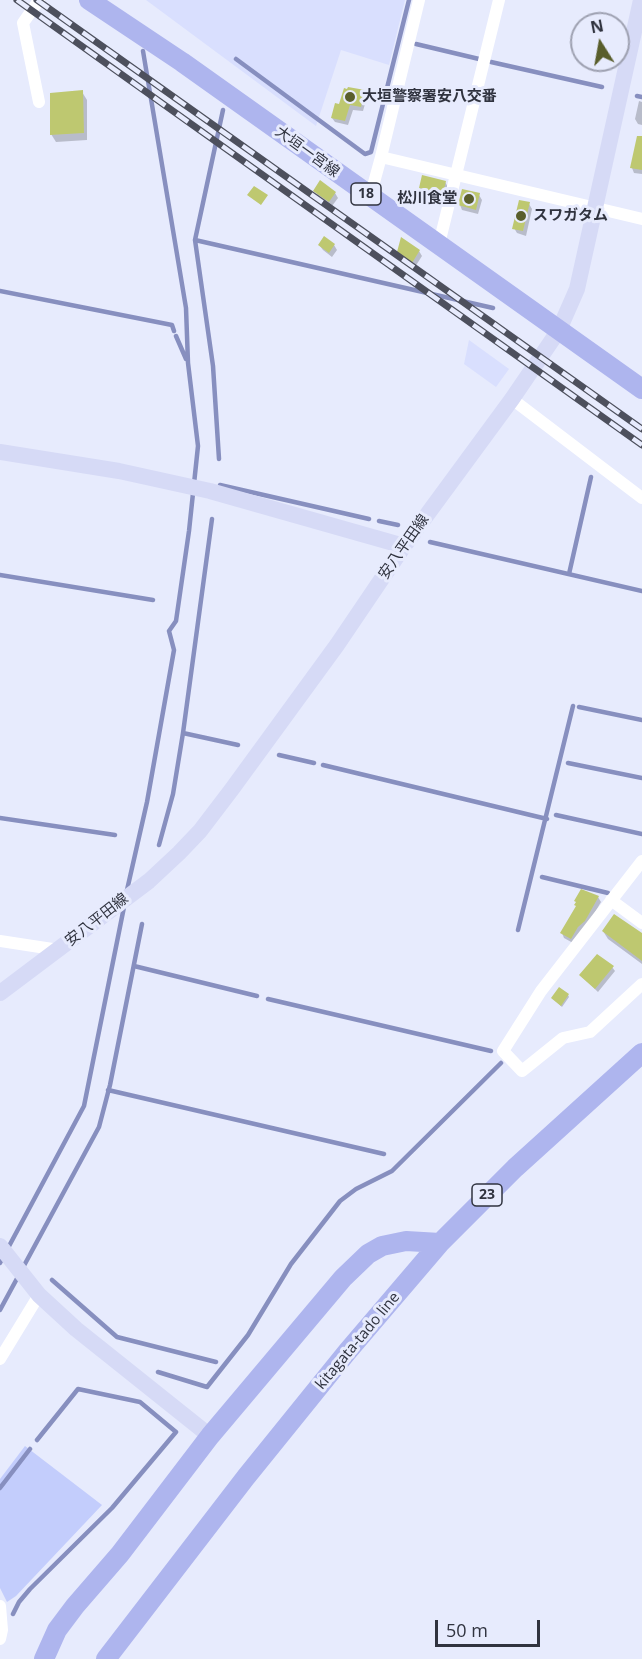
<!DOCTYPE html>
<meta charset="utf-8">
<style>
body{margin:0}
#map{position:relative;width:642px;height:1659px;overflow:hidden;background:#e7ebfd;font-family:"Open Sans",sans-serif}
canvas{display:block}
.north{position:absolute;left:570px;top:12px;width:60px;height:60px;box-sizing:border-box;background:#e7ebfd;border:2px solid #9ea1b1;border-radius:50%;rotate:349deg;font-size:16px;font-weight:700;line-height:24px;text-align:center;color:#30333f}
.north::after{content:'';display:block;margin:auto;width:21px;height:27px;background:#595e2c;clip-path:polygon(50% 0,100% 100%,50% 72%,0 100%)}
.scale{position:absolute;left:435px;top:1620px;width:105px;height:27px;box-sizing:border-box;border:3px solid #30333f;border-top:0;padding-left:8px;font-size:18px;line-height:21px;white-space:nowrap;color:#30333f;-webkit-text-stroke:4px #e7ebfd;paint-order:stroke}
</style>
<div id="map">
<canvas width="642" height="1659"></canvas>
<div class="north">N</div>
<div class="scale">50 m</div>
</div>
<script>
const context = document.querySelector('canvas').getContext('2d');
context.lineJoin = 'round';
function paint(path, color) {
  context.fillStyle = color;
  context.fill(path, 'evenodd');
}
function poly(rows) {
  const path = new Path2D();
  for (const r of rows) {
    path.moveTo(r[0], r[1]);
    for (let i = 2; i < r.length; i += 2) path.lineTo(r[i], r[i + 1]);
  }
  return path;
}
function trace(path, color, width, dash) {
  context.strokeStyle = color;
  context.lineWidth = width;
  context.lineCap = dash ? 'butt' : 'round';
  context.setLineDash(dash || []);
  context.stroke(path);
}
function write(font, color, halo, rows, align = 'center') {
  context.font = font + ' "Open Sans","Noto Sans JP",sans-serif';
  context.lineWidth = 6;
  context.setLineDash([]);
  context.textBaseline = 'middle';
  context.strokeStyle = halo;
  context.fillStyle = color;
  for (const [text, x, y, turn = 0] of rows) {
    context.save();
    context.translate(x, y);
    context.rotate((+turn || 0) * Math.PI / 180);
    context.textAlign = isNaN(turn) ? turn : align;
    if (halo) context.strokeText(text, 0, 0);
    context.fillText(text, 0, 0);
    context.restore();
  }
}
const built = poly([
 [146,0,405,0,389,65,341,50,316,126],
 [469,340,509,369,496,387,464,364]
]);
const green = poly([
 [25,1446,102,1505,16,1596,7,1602,0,1588,0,1479]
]);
const shadow = poly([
 [82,92,87,100,87,140,56,142,51,134],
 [365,92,367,97,363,111,353,110,348,125,335,122,332,118,340,106],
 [639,101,642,102,642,125,638,124,635,119],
 [642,144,642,174,634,173,632,168],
 [445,182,448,187,445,198,423,193,420,188],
 [315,191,335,193,338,198,332,206,318,196],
 [479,195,482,200,478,214,462,210,460,205],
 [529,204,532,209,526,236,517,233,514,228],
 [334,245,337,250,332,257,323,250,320,246],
 [419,251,422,256,415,267,402,257,399,252],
 [598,897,601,902,587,926,573,943,564,938,562,933,577,907],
 [603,931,642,934,642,964,608,939],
 [612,967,615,971,598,992,580,975],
 [568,995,569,997,562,1007,553,999]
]);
const stream = poly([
 [416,44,479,59],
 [236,59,365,154,371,152,409,0],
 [491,62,602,87],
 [637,96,642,97],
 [195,240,493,308],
 [0,291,172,325,174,331],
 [176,336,186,359],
 [219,459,213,366,195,240,223,110],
 [220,485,369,519],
 [379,521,398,525],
 [430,542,642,591],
 [569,574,591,477],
 [0,575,153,600],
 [579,707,642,720],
 [183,733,238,745],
 [279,755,314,763],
 [568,763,642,778],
 [323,765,547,819],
 [556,815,642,834],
 [0,818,115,835],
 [159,845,173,794,183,733,212,519],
 [542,877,608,893],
 [127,890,147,802,174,650,169,631,176,621,189,531,198,446,188,363,186,308,143,51],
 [518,930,573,706],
 [134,966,257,996],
 [268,999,491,1051],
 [108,1090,384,1154],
 [0,1263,84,1106,124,907],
 [52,1280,117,1337,216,1362],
 [0,1310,99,1127,110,1085,142,924],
 [158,1372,207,1387,248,1335,291,1264,340,1201,356,1189,392,1171,501,1063],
 [0,1488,30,1449],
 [13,1614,19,1602,30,1589,112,1508,176,1432,140,1402,78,1389,37,1440]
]);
const building = poly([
 [348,87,365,90,361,107,350,105,345,121,331,118,335,103,339,104,344,88,347,89],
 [83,90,84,133,50,135,50,93],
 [637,136,642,136,642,170,630,168],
 [422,175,446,181,443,194,419,188],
 [320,180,336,192,329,202,313,191],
 [254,186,268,195,261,205,247,195],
 [462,189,480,193,476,210,458,205],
 [519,200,530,202,523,231,512,229],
 [324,236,335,244,329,253,318,245],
 [401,237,420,250,412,263,397,252],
 [581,889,599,896,585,921,578,927,571,939,560,933,576,906,574,905,576,902,574,901],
 [614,914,642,933,642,961,602,931],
 [597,954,614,966,595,989,579,975],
 [559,987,569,994,561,1006,551,998]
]);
const street = poly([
 [39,0,23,23,39,102],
 [381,157,642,219],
 [370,197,381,157,419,0],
 [439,244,499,0],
 [512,399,642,498],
 [642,861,541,991,503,1051,522,1071,563,1038,590,1032,642,984],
 [611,900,642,923],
 [0,941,59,950],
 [0,1359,39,1295],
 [0,1606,2,1630,0,1639]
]);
const secondary = poly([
 [0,452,119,471,210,491,404,546],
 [0,993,149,881,179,853,200,831,232,789,337,645,404,546,512,399,559,330,577,289,641,0],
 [0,1246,39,1295,76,1329,210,1436]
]);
const primary = poly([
 [89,0,182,62,642,389],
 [44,1659,57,1630,75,1606,120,1554,210,1436,343,1278,368,1254,382,1246,406,1241,440,1243],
 [106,1659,246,1477,347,1352,440,1243,515,1168,642,1053]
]);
const rail = poly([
 [17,0,642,445],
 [37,0,642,429]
]);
const markers = [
 [350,97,6,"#595e2c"],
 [469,199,6,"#595e2c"],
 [521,216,6,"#595e2c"]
];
const shields = [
 [366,194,30],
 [487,1195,30]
];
const shieldNames = [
 ["18",366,194],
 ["23",487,1195]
];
const poiNames = [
 ["大垣警察署安八交番",362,97],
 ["松川食堂",457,199,"right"],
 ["スワガタム",533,216]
];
const streetNames = [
 ["大垣一宮線",307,152,36],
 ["安八平田線",404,547,-55],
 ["安八平田線",97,920,-38],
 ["kitagata-tado line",358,1341,-50]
];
paint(built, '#d9dffe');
paint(green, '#c3cdfc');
paint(shadow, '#0003');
trace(stream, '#878fbf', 4.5);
paint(building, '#bec870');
trace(street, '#fff', 12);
trace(secondary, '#d6daf6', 16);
trace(primary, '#aeb5ee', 20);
trace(rail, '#4d505d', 7);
trace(rail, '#e7ebfd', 4.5, [14]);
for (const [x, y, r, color] of markers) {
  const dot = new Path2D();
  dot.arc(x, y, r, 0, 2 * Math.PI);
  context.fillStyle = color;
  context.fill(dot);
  trace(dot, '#e7ebfd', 2);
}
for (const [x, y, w] of shields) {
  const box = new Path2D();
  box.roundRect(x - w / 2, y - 11, w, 22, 4.5);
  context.fillStyle = '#e7ebfd';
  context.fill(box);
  trace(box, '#30333f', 1.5);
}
write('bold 14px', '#30333f', null, shieldNames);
write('bold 15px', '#30333f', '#e7ebfd', poiNames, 'left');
write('15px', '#30333f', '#e7ebfd', streetNames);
</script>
